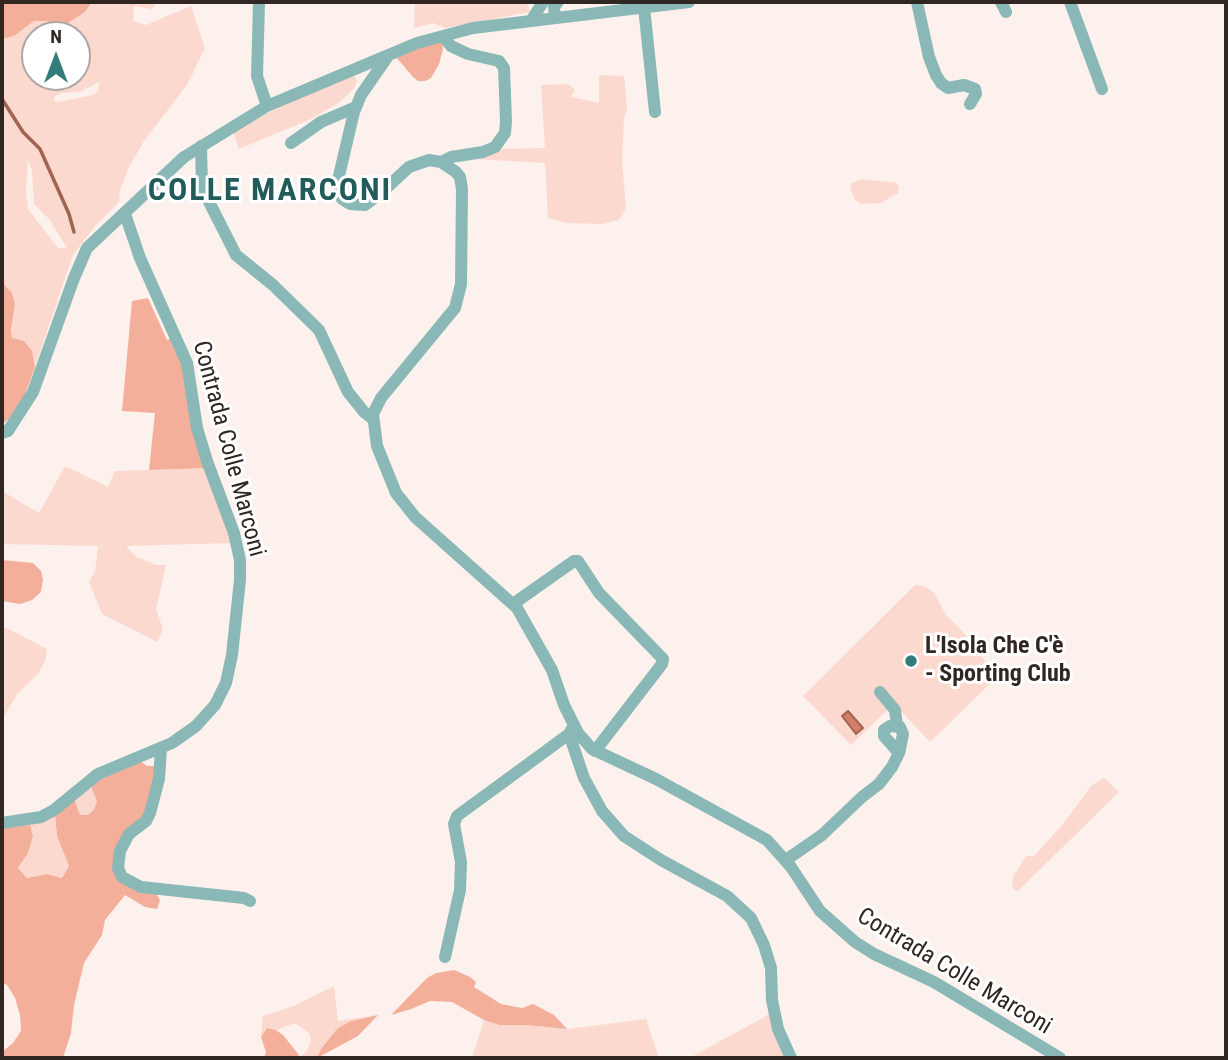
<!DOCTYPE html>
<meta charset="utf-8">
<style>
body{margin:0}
#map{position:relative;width:1228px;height:1060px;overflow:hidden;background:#fdf1ed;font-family:"Roboto Condensed",sans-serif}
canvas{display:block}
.frame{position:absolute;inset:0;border:4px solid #302622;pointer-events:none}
.north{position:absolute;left:21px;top:21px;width:70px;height:70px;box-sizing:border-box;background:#fff;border:2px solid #aca8a7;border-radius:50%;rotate:0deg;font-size:19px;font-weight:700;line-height:28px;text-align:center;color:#302622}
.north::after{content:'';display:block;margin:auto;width:24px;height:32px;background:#337c7b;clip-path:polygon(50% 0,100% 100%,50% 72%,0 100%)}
</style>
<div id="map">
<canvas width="1228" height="1060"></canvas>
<div class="frame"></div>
<div class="north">N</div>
</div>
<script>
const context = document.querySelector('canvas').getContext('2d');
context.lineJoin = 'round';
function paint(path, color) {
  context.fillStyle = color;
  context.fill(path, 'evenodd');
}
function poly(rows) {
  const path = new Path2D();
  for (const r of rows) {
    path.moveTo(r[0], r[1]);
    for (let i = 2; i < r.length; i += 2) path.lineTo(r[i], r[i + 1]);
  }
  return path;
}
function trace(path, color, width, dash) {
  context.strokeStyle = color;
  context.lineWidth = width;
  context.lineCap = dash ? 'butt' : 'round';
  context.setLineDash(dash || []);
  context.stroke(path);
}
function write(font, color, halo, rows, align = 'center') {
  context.font = font + ' "Roboto Condensed",sans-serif';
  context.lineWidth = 6;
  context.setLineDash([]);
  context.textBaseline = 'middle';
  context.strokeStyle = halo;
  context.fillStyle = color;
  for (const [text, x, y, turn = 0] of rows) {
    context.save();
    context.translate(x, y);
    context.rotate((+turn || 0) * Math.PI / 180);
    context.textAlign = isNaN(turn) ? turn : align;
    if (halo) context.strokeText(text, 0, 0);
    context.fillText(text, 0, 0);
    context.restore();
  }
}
const green = poly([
 [92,2,157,2,152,9,134,6,133,21,146,25,191,6,205,48,187,85,144,141,129,167,120,190,119,202,96,225,73,255,35,367,32,351,12,338,12,293,2,282,2,39,14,36,34,21,47,21,65,25,85,12],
 [35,35,77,35,77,77,35,77],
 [99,82,98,91,93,95,58,102,54,101,55,96,62,93,80,92],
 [28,160,32,171,34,204,49,219,67,248,58,248,28,209,26,191],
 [415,2,527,2,530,12,445,28,433,23,414,28],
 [353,74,357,81,355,87,340,102,311,119,239,149,233,132,292,100],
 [599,75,624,76,627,110,624,118,622,160,626,208,619,220,602,224,567,223,548,218,545,163,473,159,501,149,545,148,541,85,568,84,575,90,571,97,599,103],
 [862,179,896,183,899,187,898,193,881,203,861,204,855,200,850,189,852,183],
 [65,466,108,487,115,471,208,468,234,543,126,546,135,556,156,565,166,565,156,610,163,629,157,642,102,614,89,582,95,571,98,546,2,544,2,491,39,513],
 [915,585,924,586,934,593,946,615,965,634,968,643,999,675,930,742,894,704,851,745,803,696],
 [2,626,47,649,45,661,38,674,18,693,2,719],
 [1104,778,1119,792,1019,890,1015,891,1012,885,1014,875,1026,856,1034,856,1063,824,1091,786],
 [92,782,92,789,97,801,95,810,88,815,80,815,74,798],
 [55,814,57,836,69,866,62,878,47,874,27,878,18,868,28,853,33,836,30,825],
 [334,986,338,1021,377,1015,351,1021,321,1049,317,1058,298,1058,306,1052,311,1041,310,1034,295,1023,276,1030,267,1028,261,1037,263,1016,294,1006],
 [772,1013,788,1058,690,1058,695,1055],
 [646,1019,659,1058,472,1058,484,1020,499,1025,526,1025,567,1029]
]);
const forest = poly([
 [2,2,92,2,85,12,65,25,54,27,47,21,34,21,14,36,2,39],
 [438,41,442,43,443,49,439,64,431,78,425,81,418,81,413,77,396,57],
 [2,282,12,293,15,304,11,329,12,338,24,341,32,351,35,367,22,403,9,419,2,424],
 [148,298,167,340,175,337,208,468,149,470,155,413,122,411,132,301],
 [2,560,33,563,41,571,43,580,41,592,32,600,20,604,2,601],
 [140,761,147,766,164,766,155,809,128,838,119,878,155,892,160,900,157,909,145,907,125,895,105,920,102,935,84,963,74,1005,71,1033,63,1058,2,1058,2,1052,13,1043,21,1031,20,1015,15,998,7,985,2,983,2,828,30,825,33,836,28,853,18,868,27,878,47,874,62,878,69,866,57,836,55,814,74,798,80,815,88,815,94,810,97,801,92,789,92,782],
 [454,970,470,977,476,982,474,987,501,1004,522,1008,533,1004,554,1015,567,1029,526,1025,499,1025,484,1020,452,1002,430,1001,411,1009,391,1015,427,978,436,973],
 [378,1015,358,1036,317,1058,321,1049,338,1028,351,1021],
 [267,1028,276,1030,283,1035,299,1055,298,1058,264,1058,266,1052,261,1037]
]);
const water = poly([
 [848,711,863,728,856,734,842,716,848,711]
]);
const stream = poly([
 [2,99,23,132,40,149,69,214,74,232]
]);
const minor = poly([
 [259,2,257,76,267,106],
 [917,2,929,57,936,75,941,83,948,88,964,85,975,89,976,94,970,104],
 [1001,2,1006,12],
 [1070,2,1102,89],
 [644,7,655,112],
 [555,18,554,6,558,2],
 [531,21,543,2],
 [388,56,361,95,354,112,338,180,342,199,350,204,365,205,382,192,409,167,429,160,441,162,456,172,460,177,462,189,461,284,455,308,381,398,373,414,377,446,396,493,415,517,517,608,552,670,564,705,578,733,592,749,656,779,767,840,791,867,820,911,855,942,874,954,934,982,1060,1058],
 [291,143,321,122,356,107],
 [201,146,202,188,236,255,273,285,319,330,348,392,364,412,373,419],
 [441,162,451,157,483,152,495,147,505,133,506,121,504,68,499,61,468,54,451,46,443,36],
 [2,433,8,431,33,392,74,278,87,248,184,157,267,106,417,43,473,28,689,2],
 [513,604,574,561,578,561,599,593,663,659,662,664,595,751],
 [880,692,895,710,897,725],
 [574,725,569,734,584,778,602,811,624,836,661,860,727,896,751,918,764,945,771,968,772,1000,778,1029,791,1058],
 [161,748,159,779,150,813,146,821,129,834,120,851,118,868,122,877,141,887,244,898,250,901],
 [2,823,41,817,54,810,98,774,172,743,196,726,215,705,226,683,232,655,240,580,240,560,234,533,207,461,197,428,187,363,140,258,125,214],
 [786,860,822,835,862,797,879,784,892,767,899,753,900,749,903,734,900,727,890,726,884,730,884,736,899,753],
 [445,957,460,890,461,862,454,824,457,816,569,734]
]);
const markers = [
 [911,661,7,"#337c7b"]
];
const streetNames = [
 ["Contrada Colle Marconi",228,449,75],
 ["Contrada Colle Marconi",954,972,31]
];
const poiNames = [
 ["L'Isola Che C'è",925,647],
 ["- Sporting Club",925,675]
];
const districtNames = [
 ["COLLE MARCONI",270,192]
];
paint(green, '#fcd9ce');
paint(forest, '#f4af9a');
paint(water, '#d17f66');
trace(water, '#a16452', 2);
trace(stream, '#a16452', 3.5);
trace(minor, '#8ab8b6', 12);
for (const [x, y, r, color] of markers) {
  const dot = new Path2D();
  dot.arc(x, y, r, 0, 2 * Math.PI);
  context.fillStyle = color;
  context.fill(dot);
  trace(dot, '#fff', 2.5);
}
write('24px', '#302622', '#fff', streetNames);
write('bold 24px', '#302622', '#fff', poiNames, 'left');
context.letterSpacing = '2px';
write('bold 32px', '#215c5b', '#fff', districtNames);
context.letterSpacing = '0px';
</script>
